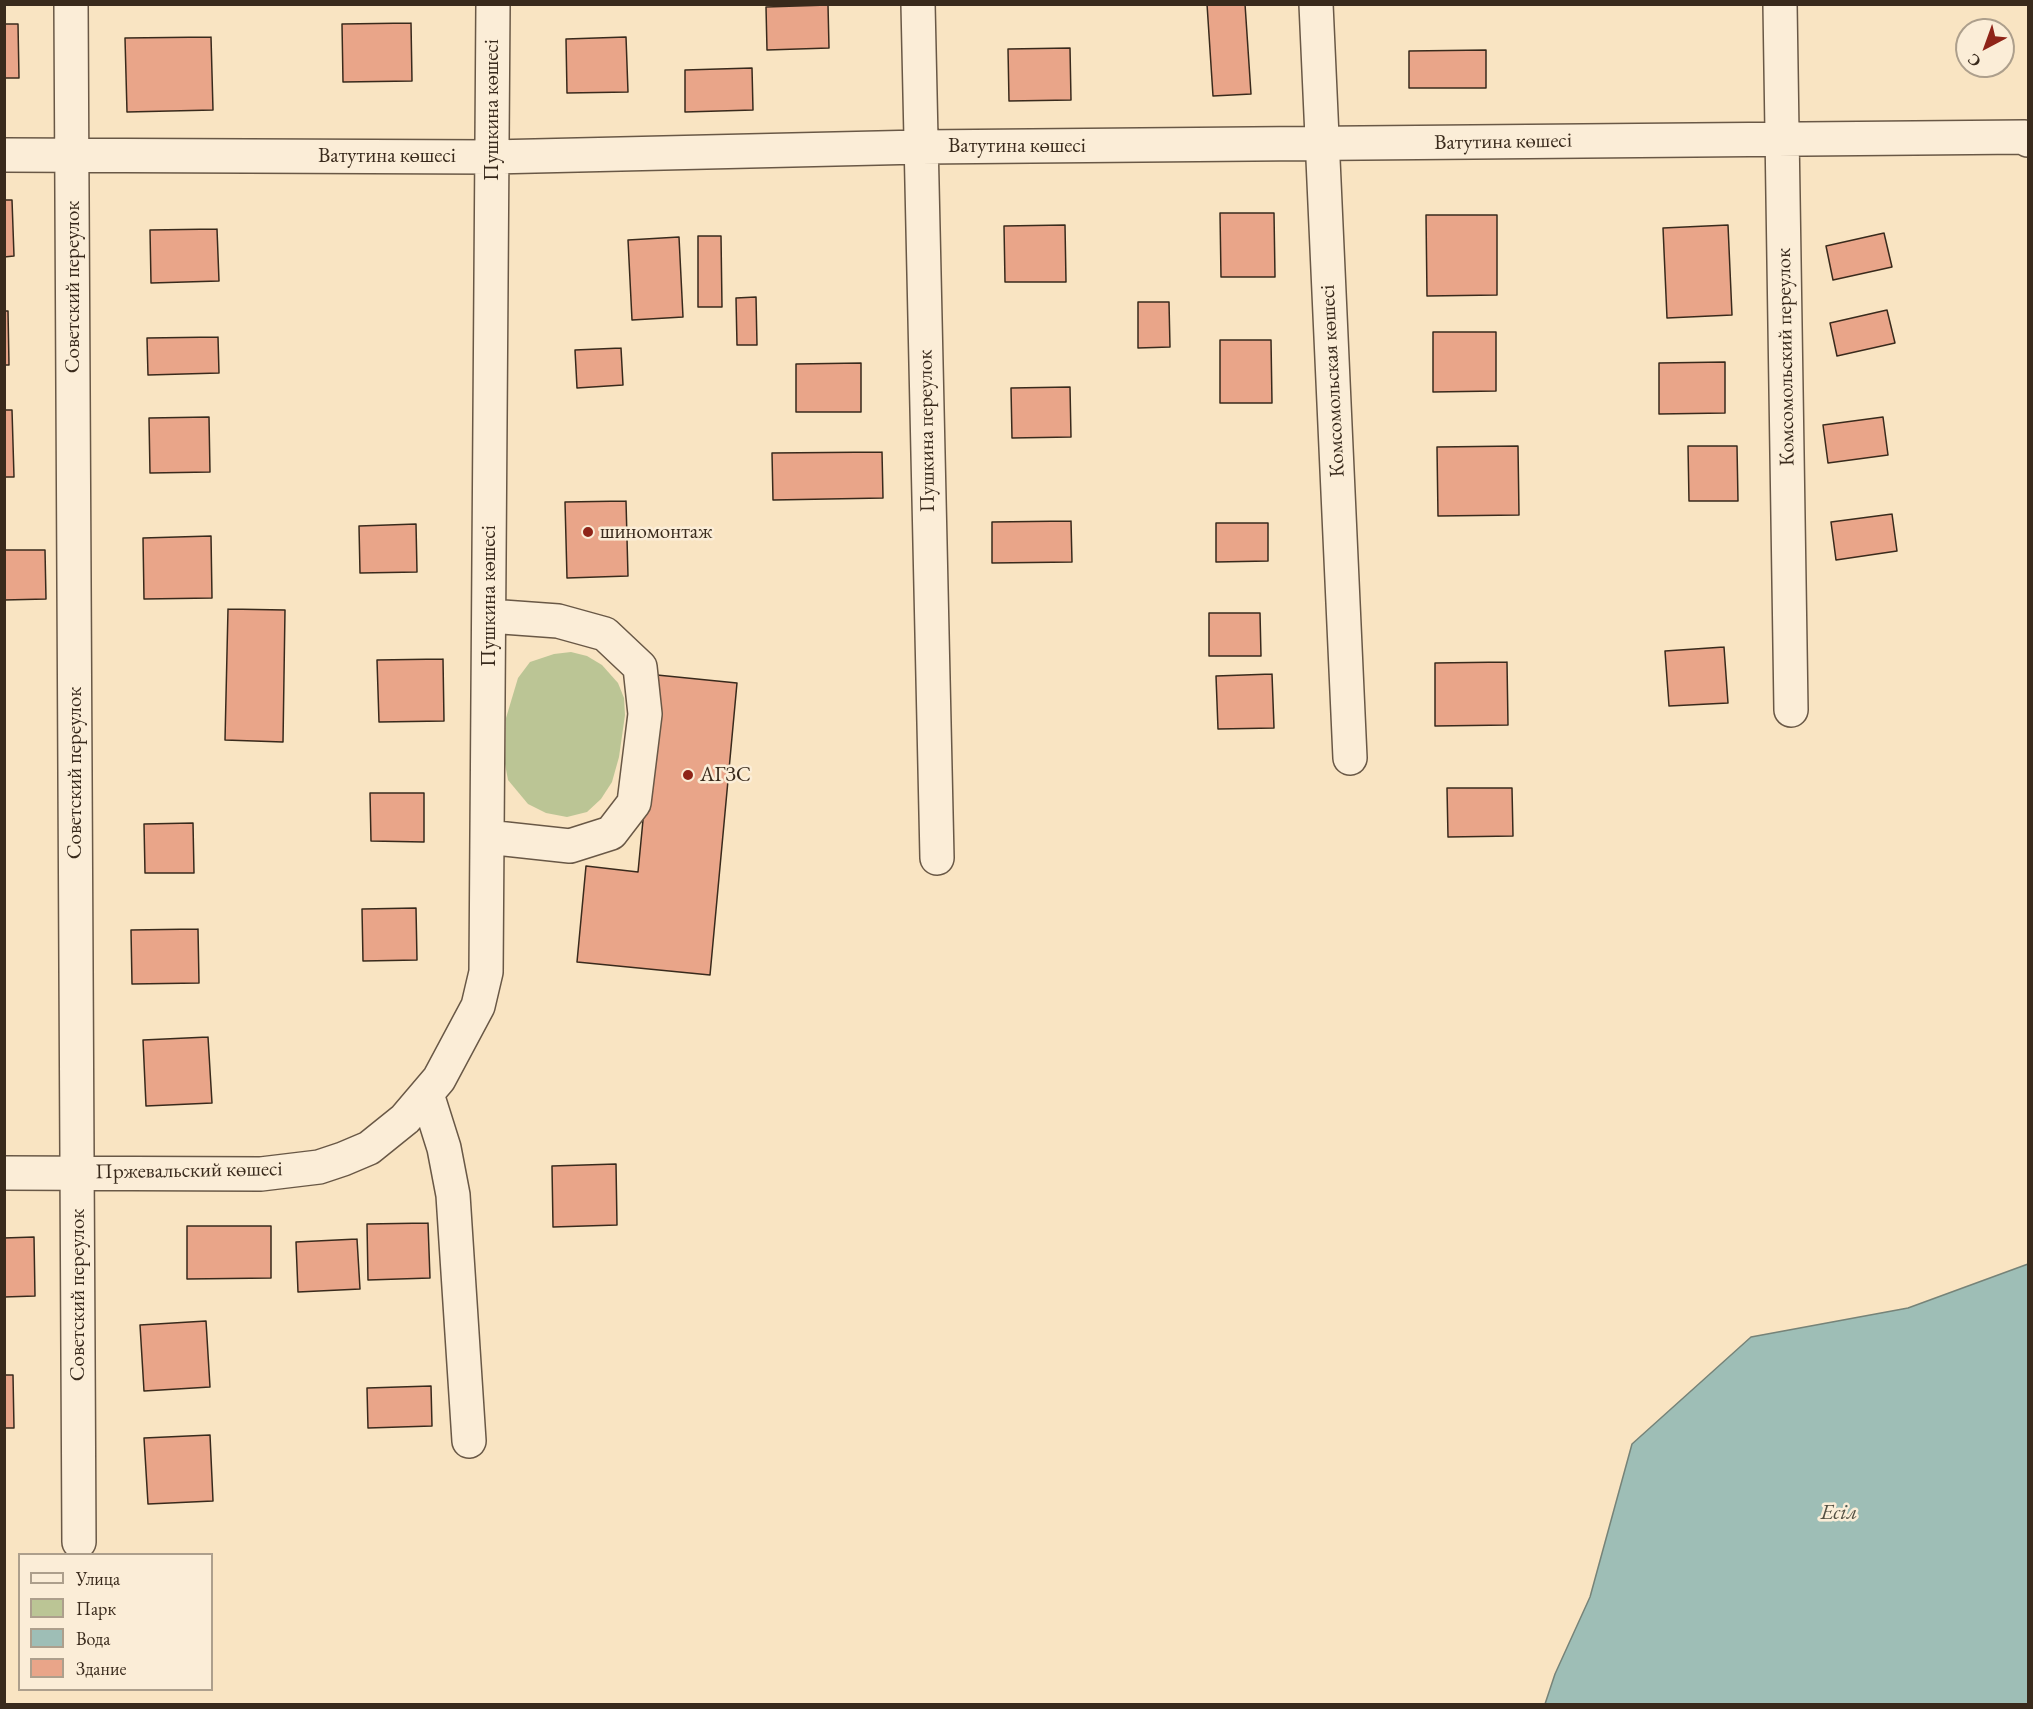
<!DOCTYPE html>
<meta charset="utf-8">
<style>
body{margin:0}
#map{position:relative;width:2033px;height:1709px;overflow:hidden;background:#f9e4c2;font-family:"EB Garamond",serif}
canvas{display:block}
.frame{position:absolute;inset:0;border:6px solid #392a1c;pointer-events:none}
.legend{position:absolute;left:18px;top:1553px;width:195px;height:138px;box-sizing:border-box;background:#fbedd7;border:2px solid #ad9f8c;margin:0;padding:8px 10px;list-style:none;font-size:18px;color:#392a1c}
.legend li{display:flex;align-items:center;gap:12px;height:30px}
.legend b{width:30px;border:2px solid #ad9f8c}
.north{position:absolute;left:1955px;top:18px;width:60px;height:60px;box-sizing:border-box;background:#fbedd7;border:2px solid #ad9f8c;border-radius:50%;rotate:221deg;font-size:16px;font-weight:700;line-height:24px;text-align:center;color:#392a1c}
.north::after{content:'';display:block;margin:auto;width:21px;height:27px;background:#8f2418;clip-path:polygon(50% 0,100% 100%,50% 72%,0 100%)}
</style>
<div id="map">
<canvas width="2033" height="1709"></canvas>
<div class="frame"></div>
<ul class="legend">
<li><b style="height:8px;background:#fbedd7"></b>Улица</li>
<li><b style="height:16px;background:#bbc595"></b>Парк</li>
<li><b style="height:16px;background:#9ebeb6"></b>Вода</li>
<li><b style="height:16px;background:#e9a589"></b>Здание</li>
</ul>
<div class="north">С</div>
</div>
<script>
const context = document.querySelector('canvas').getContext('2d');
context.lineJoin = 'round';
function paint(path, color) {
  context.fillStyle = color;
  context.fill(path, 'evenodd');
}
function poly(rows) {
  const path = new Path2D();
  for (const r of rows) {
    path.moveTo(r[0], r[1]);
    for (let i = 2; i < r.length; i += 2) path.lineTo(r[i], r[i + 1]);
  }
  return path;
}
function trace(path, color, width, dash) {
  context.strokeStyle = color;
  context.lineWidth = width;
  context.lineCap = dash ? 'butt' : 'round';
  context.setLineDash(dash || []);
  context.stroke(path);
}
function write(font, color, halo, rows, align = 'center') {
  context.font = font + ' "EB Garamond",serif';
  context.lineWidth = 5;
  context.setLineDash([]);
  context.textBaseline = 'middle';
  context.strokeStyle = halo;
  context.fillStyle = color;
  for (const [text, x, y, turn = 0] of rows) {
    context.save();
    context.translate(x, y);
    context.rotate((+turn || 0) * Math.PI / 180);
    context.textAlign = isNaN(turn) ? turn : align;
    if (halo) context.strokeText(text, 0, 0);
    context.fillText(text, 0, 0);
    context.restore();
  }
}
const green = poly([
 [571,652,587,656,602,665,618,683,624,698,625,715,619,757,612,782,601,799,587,812,567,817,546,813,528,804,508,780,505,764,506,718,518,678,530,662,554,654]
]);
const water = poly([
 [2028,1264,2028,1704,1545,1704,1555,1674,1590,1597,1632,1444,1751,1337,1908,1308,2028,1264]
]);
const building = poly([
 [1207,4,1245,4,1251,94,1213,96,1207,4],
 [828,5,829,48,767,50,766,7,828,5],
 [411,23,412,81,343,82,342,24,411,23],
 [4,24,18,24,19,78,4,78,4,24],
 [211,37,213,110,127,112,125,38,211,37],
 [626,37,628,92,567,93,566,39,626,37],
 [1070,48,1071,100,1009,101,1008,49,1070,48],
 [1486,50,1486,88,1409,88,1409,51,1486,50],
 [752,68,753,110,685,112,685,70,752,68],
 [4,200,12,200,14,256,4,257,4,200],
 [1220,213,1274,213,1275,277,1221,277,1220,213],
 [1426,215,1497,215,1497,295,1427,296,1426,215],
 [1065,225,1066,282,1005,282,1004,226,1065,225],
 [1728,225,1732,315,1667,318,1663,228,1728,225],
 [217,229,219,281,151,283,150,230,217,229],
 [1884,233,1892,267,1833,280,1826,246,1884,233],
 [698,236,721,236,722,307,698,307,698,236],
 [679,237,683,317,632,320,628,240,679,237],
 [756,297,757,345,737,345,736,298,756,297],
 [1138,302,1169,302,1170,347,1138,348,1138,302],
 [1887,310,1895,343,1837,356,1830,323,1887,310],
 [4,311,8,311,9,365,4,365,4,311],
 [1433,332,1496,332,1496,391,1433,392,1433,332],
 [218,337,219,373,148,375,147,338,218,337],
 [1220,340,1271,340,1272,403,1220,403,1220,340],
 [621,348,623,385,577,388,575,350,621,348],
 [1725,362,1725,413,1659,414,1659,363,1725,362],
 [861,363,861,412,796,412,796,364,861,363],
 [1070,387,1071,437,1012,438,1011,388,1070,387],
 [4,410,12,410,14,477,4,477,4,410],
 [209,417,210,472,150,473,149,418,209,417],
 [1883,417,1888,455,1828,463,1823,425,1883,417],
 [1518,446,1519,515,1438,516,1437,447,1518,446],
 [1688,446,1737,446,1738,501,1689,501,1688,446],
 [882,452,883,498,773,500,772,453,882,452],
 [626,501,628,576,567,578,565,502,626,501],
 [1892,514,1897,551,1836,560,1831,522,1892,514],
 [1071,521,1072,562,992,563,992,522,1071,521],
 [1216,523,1268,523,1268,561,1216,562,1216,523],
 [416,524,417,572,360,573,359,526,416,524],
 [211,536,212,598,144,599,143,538,211,536],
 [4,550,45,550,46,599,4,600,4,550],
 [228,609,285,610,283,742,225,740,228,609],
 [1209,613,1260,613,1261,656,1209,656,1209,613],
 [1724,647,1728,703,1669,706,1665,651,1724,647],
 [443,659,444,721,379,722,377,660,443,659],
 [1507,662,1508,725,1435,726,1435,663,1507,662],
 [1272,674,1274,728,1218,729,1216,676,1272,674],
 [657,675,737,683,710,975,577,962,586,866,638,872,657,675],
 [1447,788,1512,788,1513,836,1448,837,1447,788],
 [370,793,424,793,424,842,371,841,370,793],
 [193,823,194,873,145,873,144,824,193,823],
 [416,908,417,960,363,961,362,909,416,908],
 [198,929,199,983,132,984,131,930,198,929],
 [208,1037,212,1103,146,1106,143,1040,208,1037],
 [616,1164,617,1225,553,1227,552,1166,616,1164],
 [428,1223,430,1278,368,1280,367,1224,428,1223],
 [187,1226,271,1226,271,1278,187,1279,187,1226],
 [34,1237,35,1296,4,1297,4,1238,34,1237],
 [357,1239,360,1289,298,1292,296,1242,357,1239],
 [206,1321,210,1387,144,1391,140,1325,206,1321],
 [4,1375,13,1375,14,1428,4,1428,4,1375],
 [431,1386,432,1426,368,1428,367,1388,431,1386],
 [210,1435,213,1501,148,1504,144,1438,210,1435]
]);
const minor = poly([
 [71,4,79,1542],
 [918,4,937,858],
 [1316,4,1350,758],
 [1780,4,1791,710],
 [4,155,492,157,921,147,2025,137,2028,140],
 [487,837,570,846,611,833,634,803,645,714,640,667,605,634,558,621,489,616],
 [427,1094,444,1148,453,1195,469,1441],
 [4,1173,261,1174,319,1167,343,1159,369,1148,405,1119,439,1079,478,1006,486,972,493,4]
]);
const markers = [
 [588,532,6,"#8f2418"],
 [688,775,6,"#8f2418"]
];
const streetNames = [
 ["Пушкина көшесі",492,110,-90],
 ["Ватутина көшесі",1503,142,-1],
 ["Ватутина көшесі",1017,146],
 ["Ватутина көшесі",387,156],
 ["Советский переулок",73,287,-90],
 ["Комсомольский переулок",1786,357,-91],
 ["Комсомольская көшесі",1333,381,-93],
 ["Пушкина переулок",927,431,-91],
 ["Пушкина көшесі",489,596,-90],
 ["Советский переулок",75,773,-90],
 ["Пржевальский көшесі",189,1171,-1],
 ["Советский переулок",78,1295,-90]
];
const poiNames = [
 ["шиномонтаж",600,532],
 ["АГЗС",700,775]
];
const waterNames = [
 ["Есіл",1839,1513]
];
paint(green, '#bbc595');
paint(water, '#9ebeb6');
trace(water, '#768378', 1.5);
paint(building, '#e9a589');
trace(building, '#392a1c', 1.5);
trace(minor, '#695846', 36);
trace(minor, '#fbedd7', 33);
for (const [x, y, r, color] of markers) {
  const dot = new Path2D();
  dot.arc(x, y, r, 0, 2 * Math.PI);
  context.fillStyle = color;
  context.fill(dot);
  trace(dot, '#fbedd7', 2);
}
write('21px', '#392a1c', '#fbedd7', streetNames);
write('21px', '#392a1c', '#fbedd7', poiNames, 'left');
write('italic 22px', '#524f42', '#fbedd7', waterNames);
</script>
